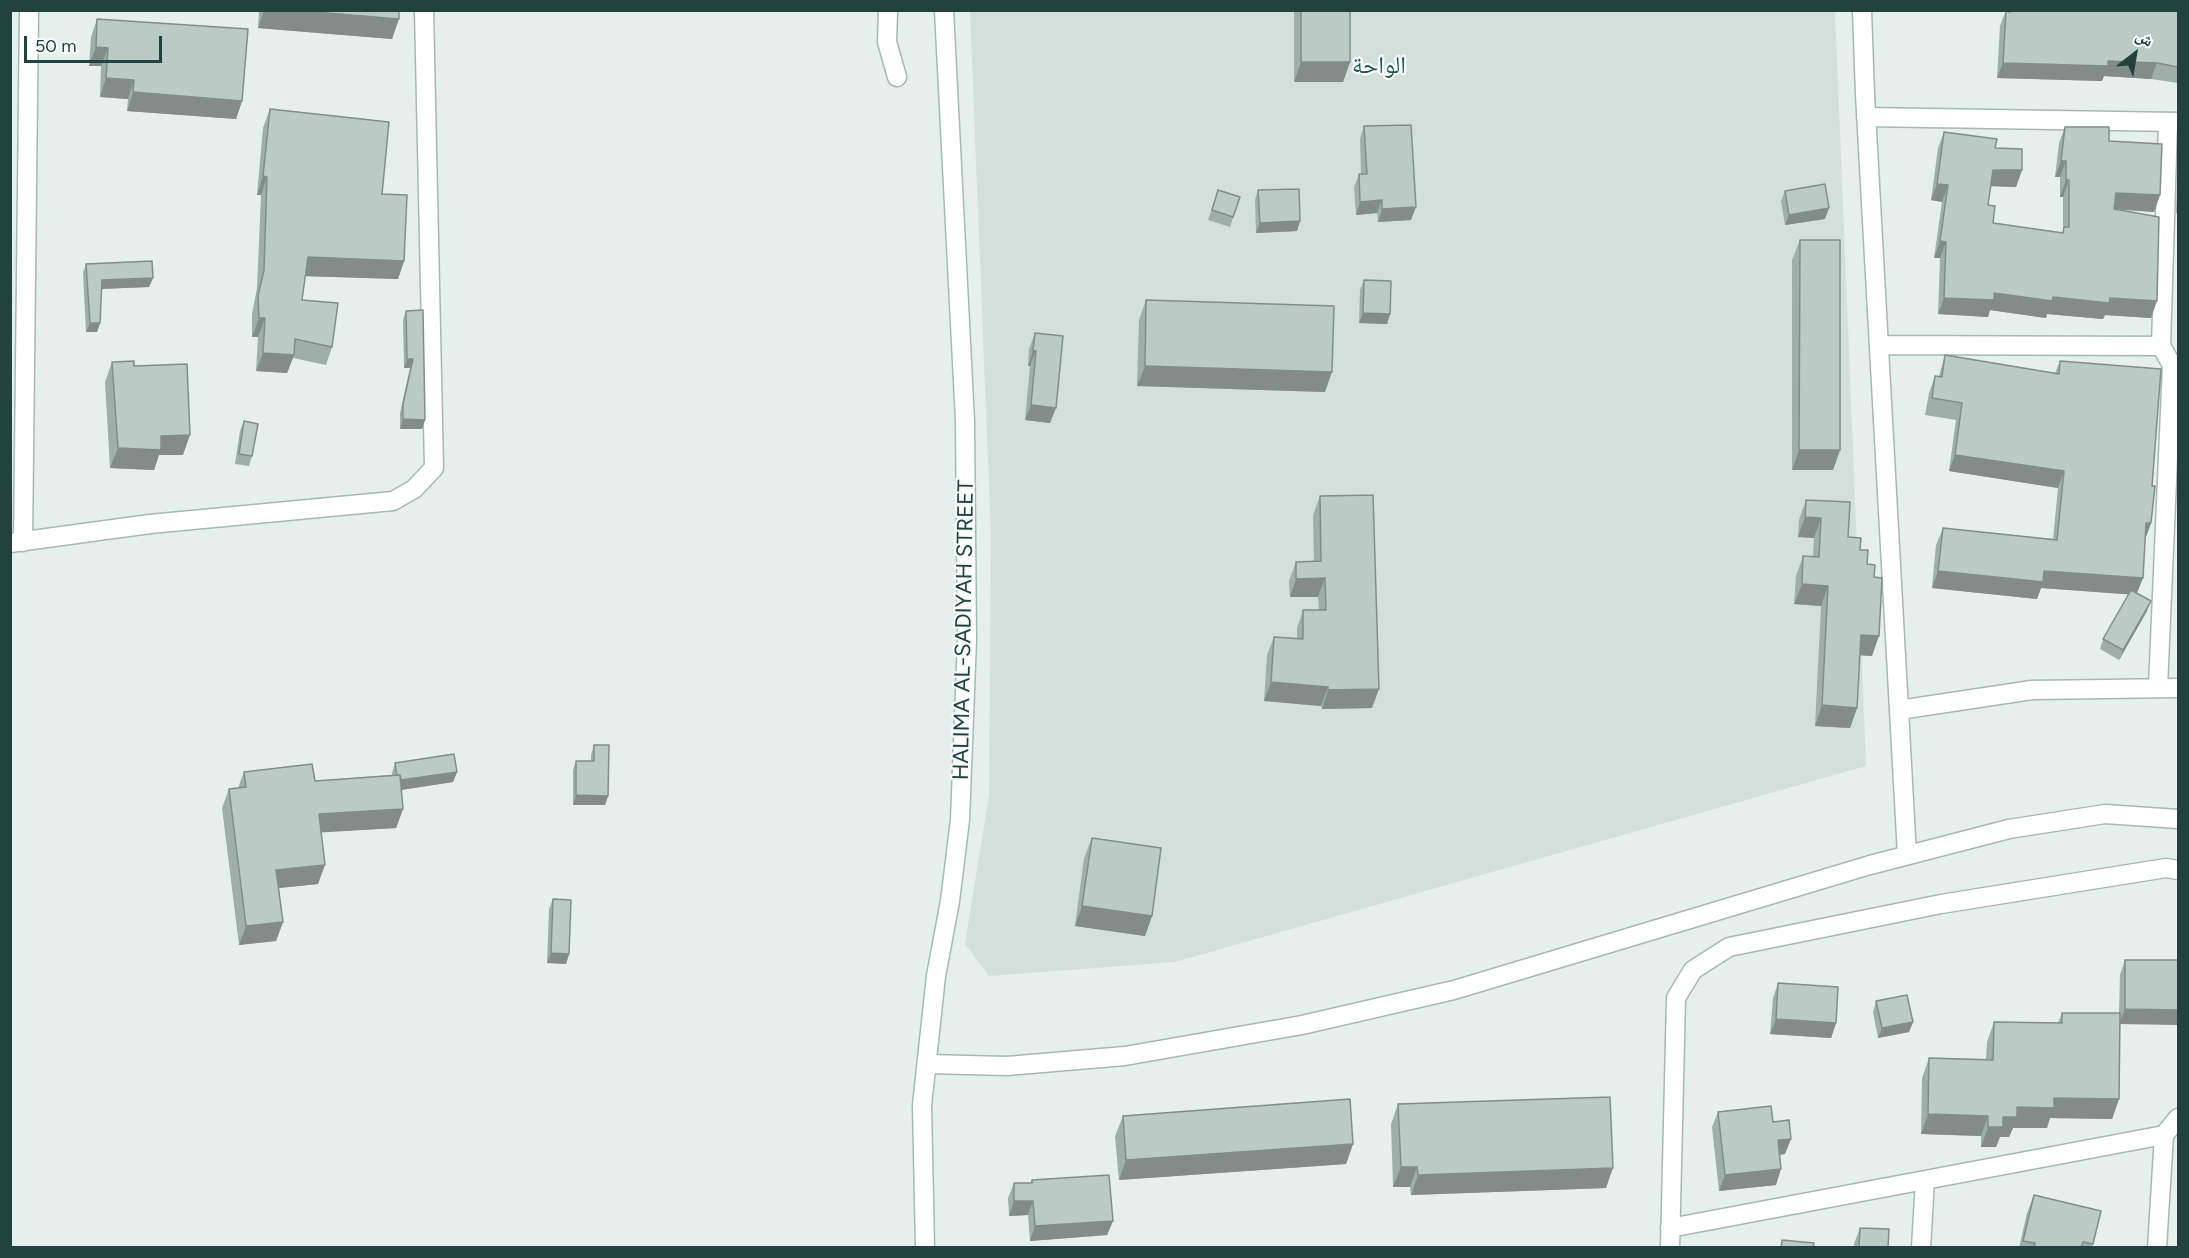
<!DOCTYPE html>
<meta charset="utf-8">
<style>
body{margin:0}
#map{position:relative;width:2189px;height:1258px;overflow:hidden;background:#e5efec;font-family:Figtree,"Noto Naskh Arabic",sans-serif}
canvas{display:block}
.frame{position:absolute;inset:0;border:12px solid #23423e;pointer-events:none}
.north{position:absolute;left:2105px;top:24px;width:60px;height:60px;-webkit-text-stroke:4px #f6fbf9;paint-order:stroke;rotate:31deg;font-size:16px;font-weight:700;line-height:24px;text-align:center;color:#23423e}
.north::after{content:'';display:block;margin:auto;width:21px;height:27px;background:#23423e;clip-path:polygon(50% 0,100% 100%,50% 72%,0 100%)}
.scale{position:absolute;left:24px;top:36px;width:138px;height:27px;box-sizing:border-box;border:3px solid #23423e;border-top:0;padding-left:8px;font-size:18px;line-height:21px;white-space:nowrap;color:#23423e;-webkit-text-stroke:4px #f6fbf9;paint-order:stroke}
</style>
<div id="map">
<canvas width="2189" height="1258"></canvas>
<div class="frame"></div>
<div class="north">ش</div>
<div class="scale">50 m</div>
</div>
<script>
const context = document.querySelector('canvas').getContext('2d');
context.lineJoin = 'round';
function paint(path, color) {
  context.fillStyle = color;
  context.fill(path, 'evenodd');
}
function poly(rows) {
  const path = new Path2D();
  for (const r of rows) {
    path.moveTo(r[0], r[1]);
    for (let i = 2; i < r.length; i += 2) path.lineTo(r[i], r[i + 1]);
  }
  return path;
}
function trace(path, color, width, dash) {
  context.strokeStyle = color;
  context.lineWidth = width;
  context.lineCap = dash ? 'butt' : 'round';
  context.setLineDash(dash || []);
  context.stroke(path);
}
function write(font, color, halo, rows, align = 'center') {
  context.font = font + ' Figtree,"Noto Naskh Arabic",sans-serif';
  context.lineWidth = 4.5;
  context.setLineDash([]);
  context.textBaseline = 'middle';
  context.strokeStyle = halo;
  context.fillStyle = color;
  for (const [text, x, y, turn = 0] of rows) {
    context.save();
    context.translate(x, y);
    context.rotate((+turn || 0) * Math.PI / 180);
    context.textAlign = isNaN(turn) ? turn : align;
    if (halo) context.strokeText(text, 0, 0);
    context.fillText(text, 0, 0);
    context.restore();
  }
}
const built = poly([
 [970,11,1835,11,1866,766,1175,962,989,976,965,944,989,795,991,535]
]);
const street = poly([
 [888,10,887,42,897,77],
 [1862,10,1865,94,1907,855],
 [1866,117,2178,122],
 [1879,345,2161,346],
 [23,542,29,10],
 [10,543,150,524,393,501,414,489,434,468,424,10],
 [2158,687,2172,365,2161,346,2168,122],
 [1899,710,2032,690,2178,688],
 [927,1064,1007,1066,1125,1056,1302,1025,1454,990,1870,865,2009,829,2105,814,2178,819],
 [1670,1228,2164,1135,2178,1118],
 [1670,1248,1676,998,1693,970,1729,947,1941,904,2166,868,2178,870],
 [1921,1248,1925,1180],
 [2157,1248,2164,1135]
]);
const secondary = poly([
 [925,1248,922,1105,936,976,950,901,960,820,967,639,965,421,944,10]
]);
const wall = poly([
 [259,10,399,10,392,39,258,28],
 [1294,10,1350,10,1350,62,1343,82,1294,82],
 [2006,10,2178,10,2178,83,2151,79,2104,76,2102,81,1997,78,2000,26],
 [97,19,242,101,236,119,127,111,128,99,100,97,101,66,89,66,91,37],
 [270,109,382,194,404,261,398,279,305,276,302,300,332,347,326,365,293,358,287,373,256,371,258,337,252,337,252,314,257,288,261,195,257,195,263,128],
 [1364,126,1411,220,1378,222,1377,213,1356,215,1354,187,1359,174,1361,174,1360,139],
 [2065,127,2109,141,2160,195,2154,212,2116,209,2151,318,2105,315,2103,319,2047,314,2046,318,1990,310,1988,317,1938,314,1940,258,1934,258,1942,202,1931,200,1938,148,1944,132,1995,148,2022,170,2016,187,1990,186,1988,205,1993,223,2062,233,2063,230,2063,197,2060,197,2060,177,2055,177,2059,143],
 [2178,182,2178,214,2176,213,2177,186],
 [1218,190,1240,197,1230,227,1208,220],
 [1258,190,1300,221,1297,231,1256,233,1255,200],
 [1785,191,1825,219,1785,225,1781,201],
 [1800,240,1840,450,1833,470,1792,470,1792,260],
 [86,264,153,278,149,287,101,289,100,323,97,332,86,332,83,273],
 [1364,280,1390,314,1387,324,1359,323,1360,290],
 [1146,300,1325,392,1137,386,1139,320],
 [406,311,425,420,422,429,400,429,400,413,410,368,404,368,403,320],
 [1035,333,1050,423,1025,420,1030,366,1028,366,1029,349],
 [1945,355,2055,373,2060,361,2152,486,2151,523,2145,539,2143,578,2137,593,2147,611,2119,660,2100,649,2103,639,2129,594,2041,588,2037,599,1932,588,1936,545,1943,528,2053,539,2058,488,1949,471,1956,420,1925,415,1929,393,1935,376,1939,376],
 [112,362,134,366,183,455,159,455,154,470,110,468,105,382],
 [244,421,252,456,249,466,235,464,240,431],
 [1320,496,1372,708,1322,709,1321,706,1264,701,1267,655,1274,637,1297,639,1297,628,1303,610,1319,610,1318,597,1290,597,1289,581,1296,562,1314,562,1313,515],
 [1806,500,1848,537,1860,550,1867,564,1872,656,1860,655,1857,708,1850,728,1815,726,1821,606,1794,604,1796,576,1803,556,1813,557,1814,538,1798,537,1799,520],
 [594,745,608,796,605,805,573,805,573,770,576,761,591,761,591,755],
 [395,763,457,772,453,782,401,790,403,809,396,828,321,832,318,884,279,888,283,922,276,941,239,945,222,808,229,789,238,788,244,772,315,781,392,775,392,773],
 [1092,838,1152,916,1145,936,1075,926,1084,858],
 [553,899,569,954,566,964,547,963,549,909],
 [2125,960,2178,960,2120,1024,2119,1099,2112,1119,2050,1118,2047,1128,2013,1128,2009,1137,2000,1137,1996,1147,1981,1147,1981,1136,1921,1134,1922,1078,1929,1058,1986,1059,1987,1042,1994,1022,2058,1023,2062,1013,2119,1013,2120,975],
 [1778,983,1836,1023,1831,1038,1770,1034,1773,998],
 [1876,1001,1913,1022,1909,1032,1878,1038,1873,1012],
 [1398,1104,1606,1188,1411,1195,1410,1187,1393,1187,1391,1124],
 [1718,1112,1773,1122,1785,1154,1779,1155,1776,1185,1719,1191,1712,1127],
 [1123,1116,1353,1144,1346,1164,1119,1180,1115,1136],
 [1032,1180,1113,1221,1107,1235,1030,1241,1028,1215,1009,1216,1008,1198,1014,1183,1031,1183],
 [2034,1195,2093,1244,2092,1248,2019,1248,2027,1213],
 [1860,1228,1888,1248,1854,1248,1854,1244]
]);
const shadedWall = poly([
 [264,10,292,10,399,19,392,39,258,28],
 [96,47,108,48,101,66,89,66],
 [2108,61,2157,63,2151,79,2104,76,2102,81,1997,78,2003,63],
 [1301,62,1350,62,1343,82,1294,82],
 [106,78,134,80,128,99,100,97],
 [133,92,242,101,236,119,127,111],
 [2061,161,2066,161,2060,177,2055,177],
 [1993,170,2022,170,2016,187,1987,186],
 [263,176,267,177,261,195,257,195],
 [2066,180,2069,180,2063,197,2060,197],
 [1937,184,1948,185,1942,202,1931,200],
 [2116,193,2160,195,2154,212,2110,209],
 [1382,200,1377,213,1356,215,1360,202],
 [1416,207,1411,220,1378,222,1382,209],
 [1829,208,1825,219,1785,225,1789,215],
 [1300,221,1297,231,1256,233,1260,223],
 [1940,241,1946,242,1940,258,1934,258],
 [308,257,404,261,398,279,301,276],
 [153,278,149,287,99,289,102,280],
 [1994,293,2053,297,2110,298,2157,301,2151,318,2105,315,2103,319,2047,314,2046,318,1990,310,1988,317,1938,314,1944,298],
 [1363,313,1390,314,1387,324,1359,323],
 [259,318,265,318,258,337,252,337],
 [90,323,100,323,97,332,86,332],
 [1033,351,1036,351,1030,366,1028,366],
 [263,353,294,355,287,373,256,371],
 [407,359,413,359,410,368,404,368],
 [1145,366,1332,372,1325,392,1137,386],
 [1031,405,1056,408,1050,423,1025,420],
 [403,419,425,420,422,429,400,429],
 [190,435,183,455,159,455,154,470,110,468,118,448,161,436],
 [1799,450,1840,450,1833,470,1792,470],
 [1955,455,2064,471,2058,488,1949,471],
 [1805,517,1821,518,1814,538,1798,537],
 [2146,523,2151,523,2145,540],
 [1938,571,2044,571,2143,578,2136,595,2041,588,2037,599,1932,588],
 [1325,578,1318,597,1290,597,1296,579],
 [1802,584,1828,586,1821,606,1794,604],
 [2151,601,2147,611,2119,660,2123,650],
 [1861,635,1879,636,1872,656,1854,655],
 [1271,682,1328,687,1321,706,1264,701],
 [1379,689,1372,708,1322,709,1328,690],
 [1822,705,1857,708,1850,728,1815,726],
 [457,772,453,782,394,791,398,781],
 [576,795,608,796,605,805,573,805],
 [403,809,396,828,312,833,319,814],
 [325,865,318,884,270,889,276,870],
 [1082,906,1152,916,1145,936,1075,926],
 [283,922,276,941,239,945,246,926],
 [551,953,569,954,566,964,547,963],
 [2125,1009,2178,1010,2178,1025,2119,1024],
 [1776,1019,1836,1023,1831,1038,1770,1034],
 [1913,1022,1909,1032,1878,1038,1882,1028],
 [2054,1098,2119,1099,2112,1119,2050,1118,2047,1128,2013,1128,2009,1137,2000,1137,1996,1147,1981,1147,1988,1127,2003,1117,2017,1107],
 [1928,1114,1988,1116,1981,1136,1921,1134],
 [1791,1139,1785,1154,1772,1156,1778,1140],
 [1353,1144,1346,1164,1119,1180,1126,1160],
 [1401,1167,1417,1167,1410,1187,1393,1187],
 [1613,1168,1606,1188,1411,1195,1418,1175],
 [1781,1169,1776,1185,1719,1191,1725,1175],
 [1014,1201,1033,1201,1028,1215,1009,1216],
 [1113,1221,1107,1235,1030,1241,1035,1226]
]);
const building = poly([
 [292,10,399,10,399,19,292,10],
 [1301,10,1350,10,1350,62,1301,62,1301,10],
 [2010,10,2178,10,2178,67,2157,63,2108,61,2108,66,2003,63,2006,11,2010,12,2010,10],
 [97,19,248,29,242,101,133,92,134,80,106,78,108,48,96,47,97,19],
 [270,109,389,122,382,194,407,195,404,261,308,257,302,300,338,303,332,347,295,339,294,355,263,353,265,318,259,318,258,296,264,270,267,177,263,176,270,109],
 [1411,125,1416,207,1382,209,1382,200,1360,202,1359,174,1367,174,1364,126,1411,125],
 [2065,127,2109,127,2109,141,2162,144,2160,195,2116,193,2114,209,2159,217,2157,301,2110,298,2109,303,2053,297,2052,301,1994,293,1994,300,1944,298,1946,242,1940,241,1948,185,1937,184,1944,132,1997,139,1995,148,2022,149,2022,170,1993,170,1988,205,1995,206,1993,223,2063,233,2064,227,2069,227,2069,180,2066,180,2066,161,2061,161,2065,127],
 [1825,184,1829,208,1789,215,1785,191,1825,184],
 [1299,189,1300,221,1260,223,1258,190,1299,189],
 [1218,190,1240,197,1233,217,1212,210,1218,190],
 [1800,240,1840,240,1840,450,1799,450,1800,240],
 [152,261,153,278,102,280,100,323,90,323,86,264,152,261],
 [1364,280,1391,281,1390,314,1363,313,1364,280],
 [1146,300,1334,306,1332,372,1145,366,1146,300],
 [423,310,425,420,403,419,403,404,413,359,407,359,406,311,423,310],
 [1035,333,1063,336,1056,408,1031,405,1036,351,1033,351,1035,333],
 [1945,355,2059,374,2060,361,2161,369,2152,486,2155,486,2151,523,2146,523,2143,578,2044,571,2043,582,1938,571,1943,528,2057,540,2064,471,1955,455,1962,403,1932,398,1935,376,1942,377,1945,355],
 [134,361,134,366,187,364,190,435,161,436,161,450,118,448,112,362,134,361],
 [244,421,258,424,252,456,239,454,244,421],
 [1373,495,1379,689,1328,690,1328,687,1271,682,1274,637,1303,639,1303,610,1326,610,1325,578,1296,579,1296,562,1321,561,1320,496,1373,495],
 [1806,500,1850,502,1848,537,1861,538,1860,550,1868,550,1867,564,1875,565,1874,577,1882,578,1879,636,1861,635,1857,708,1822,705,1828,586,1802,584,1803,556,1819,557,1821,518,1805,517,1806,500],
 [2131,590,2151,601,2123,650,2103,639,2131,590],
 [594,745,609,745,608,796,576,795,576,761,594,761,594,745],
 [454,754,457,772,401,780,400,775,397,775,395,763,454,754],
 [312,764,315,781,400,775,403,809,319,814,325,865,276,870,283,922,246,926,229,789,246,787,244,772,312,764],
 [1092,838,1161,848,1152,916,1082,906,1092,838],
 [553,899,571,900,569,954,551,953,553,899],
 [2125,960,2178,960,2178,1010,2125,1009,2125,960],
 [1778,983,1838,987,1836,1023,1776,1019,1778,983],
 [1907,995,1913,1022,1882,1028,1876,1001,1907,995],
 [2062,1013,2120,1013,2119,1099,2054,1098,2054,1108,2017,1107,2017,1117,2003,1117,2003,1127,1988,1127,1988,1116,1928,1114,1929,1058,1993,1060,1994,1022,2062,1023,2062,1013],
 [1610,1097,1613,1168,1418,1175,1417,1167,1401,1167,1398,1104,1610,1097],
 [1350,1099,1353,1144,1126,1160,1123,1116,1350,1099],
 [1771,1106,1773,1122,1789,1120,1791,1139,1778,1140,1781,1169,1725,1175,1718,1112,1771,1106],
 [1109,1175,1113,1221,1035,1226,1033,1201,1014,1201,1014,1183,1032,1183,1032,1180,1109,1175],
 [2034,1195,2101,1211,2093,1244,2083,1242,2081,1248,2034,1248,2035,1243,2023,1241,2034,1195],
 [1860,1228,1889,1229,1888,1248,1859,1248,1860,1228],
 [1782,1240,1814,1243,1813,1248,1781,1248,1782,1240]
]);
const streetNames = [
 ["HALIMA AL-SADIYAH STREET",964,630,-89]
];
const neighbourhoodNames = [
 ["الواحة",1379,66]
];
paint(built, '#d3dfdb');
trace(street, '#a7b8b4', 21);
trace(secondary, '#a3bbb6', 21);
trace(street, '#fff', 18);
trace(secondary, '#fff', 18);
paint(wall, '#a0aea9');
paint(shadedWall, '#828d8a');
paint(building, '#bacac5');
trace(building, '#828d8a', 1.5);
write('22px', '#23423e', '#f6fbf9', streetNames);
write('24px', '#1d564f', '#f6fbf9', neighbourhoodNames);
</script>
